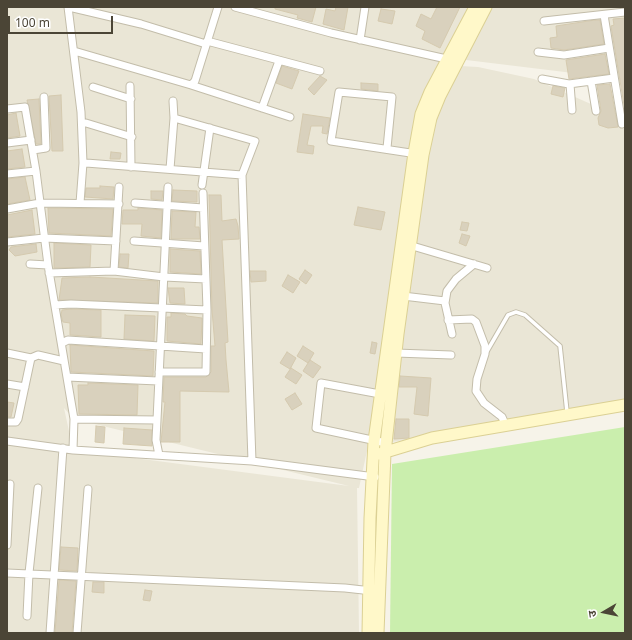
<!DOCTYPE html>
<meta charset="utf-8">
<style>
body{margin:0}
#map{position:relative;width:632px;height:640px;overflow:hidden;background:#f6f3e9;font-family:"Noto Sans","Noto Sans Devanagari",sans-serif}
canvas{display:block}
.frame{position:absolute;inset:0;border:8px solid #4b4536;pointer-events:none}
.north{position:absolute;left:584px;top:592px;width:40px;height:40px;-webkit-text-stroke:3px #fff;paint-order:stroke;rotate:261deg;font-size:11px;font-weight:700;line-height:16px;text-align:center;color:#4b4536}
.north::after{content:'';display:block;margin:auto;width:14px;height:18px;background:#4b4536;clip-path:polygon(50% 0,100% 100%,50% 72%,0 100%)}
.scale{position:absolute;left:8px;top:16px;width:105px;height:18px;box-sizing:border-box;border:2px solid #4b4536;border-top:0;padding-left:5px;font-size:12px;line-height:14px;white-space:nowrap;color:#4b4536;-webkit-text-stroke:3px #fff;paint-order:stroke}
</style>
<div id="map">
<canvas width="632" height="640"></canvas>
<div class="frame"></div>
<div class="north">उ</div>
<div class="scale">100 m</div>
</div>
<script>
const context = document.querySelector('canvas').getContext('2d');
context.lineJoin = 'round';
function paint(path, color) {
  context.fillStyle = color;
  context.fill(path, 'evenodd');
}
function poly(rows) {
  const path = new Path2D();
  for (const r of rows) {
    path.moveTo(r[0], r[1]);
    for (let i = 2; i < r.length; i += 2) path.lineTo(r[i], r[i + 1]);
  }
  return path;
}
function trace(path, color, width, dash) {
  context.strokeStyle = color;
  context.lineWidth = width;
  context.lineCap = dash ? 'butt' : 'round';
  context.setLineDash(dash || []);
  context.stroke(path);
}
const residential = poly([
 [7,7,625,7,625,89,614,78,458,59,460,66,478,67,534,79,625,119,625,404,386,443,409,255,359,488,357,488,359,633,7,633],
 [64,408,74,419,349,486,73,450]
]);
const green = poly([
 [625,427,625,633,390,633,392,464]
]);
const building = poly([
 [275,7,316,7,312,22,297,18,298,15,275,9,275,7],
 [336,7,348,7,344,30,323,24,326,9,335,11,336,7],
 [437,7,460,7,440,48,422,39,425,31,416,26,421,14,431,19,437,7],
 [381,9,395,11,392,24,378,21,381,9],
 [625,18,625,111,611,26,614,25,613,19,625,18],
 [595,20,600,20,604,44,564,50,551,48,550,38,557,37,556,26,595,20],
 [605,54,609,74,569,79,566,60,605,54],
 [282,66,299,71,292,89,276,83,282,66],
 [320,76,327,80,314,95,308,89,320,76],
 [361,83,378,84,378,91,361,89,361,83],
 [610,84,618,127,608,128,599,125,598,118,601,111,597,85,610,84],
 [553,86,565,88,563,97,551,94,553,86],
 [61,95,63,151,52,151,49,96,61,95],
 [39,99,41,144,36,144,27,100,39,99],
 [16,113,20,136,7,138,7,115,16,113],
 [303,114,330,118,327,134,322,133,323,126,311,126,307,145,314,146,313,154,297,152,303,114],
 [22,149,25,167,7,169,7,151,22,149],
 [111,152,121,153,120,159,110,159,111,152],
 [25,177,30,200,7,204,7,179,25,177],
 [100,186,114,187,113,199,85,197,86,188,100,188,100,186],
 [173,190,197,191,197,202,172,201,173,190],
 [151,191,163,191,162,200,151,199,151,191],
 [209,195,221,195,222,221,236,219,238,226,239,239,222,240,228,342,225,343,226,360,229,392,180,391,180,442,161,442,165,402,163,402,164,377,206,377,211,372,211,346,215,346,212,310,209,195],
 [358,207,385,212,381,230,354,225,358,207],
 [48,208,113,209,111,236,49,233,48,208],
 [138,208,162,210,161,238,141,236,142,224,122,224,123,210,138,210,138,208],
 [32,210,35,234,7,237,7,215,32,210],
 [172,211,196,212,195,227,199,227,200,239,171,239,172,211],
 [462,222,469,223,467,231,460,230,462,222],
 [462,234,470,236,466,246,459,243,462,234],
 [54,243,91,245,90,267,54,268,54,243],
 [36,244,37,252,15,256,9,250,11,247,36,244],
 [170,249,200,251,201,274,170,272,170,249],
 [120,254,129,254,128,268,119,267,120,254],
 [305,270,312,275,306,284,299,279,305,270],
 [250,271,266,271,266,281,251,282,250,271],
 [288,275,300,282,293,293,282,286,288,275],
 [90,277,158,281,158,303,59,300,62,278,90,277],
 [168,288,184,288,185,304,170,303,168,288],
 [71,309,101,310,101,337,70,335,70,323,63,322,61,315,62,310,71,309],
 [171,313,185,314,187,316,202,318,201,344,167,341,167,317,171,317,171,313],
 [125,315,155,316,154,341,124,339,125,315],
 [372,342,377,343,375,354,370,353,372,342],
 [70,345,154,351,153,376,71,372,70,345],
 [303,346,314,353,308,363,297,356,303,346],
 [287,352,296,358,290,369,280,363,287,352],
 [310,360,321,367,313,378,303,371,310,360],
 [291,368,302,375,296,384,285,377,291,368],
 [400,376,431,378,428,416,414,414,417,387,399,387,400,376],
 [88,383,138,385,137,415,79,414,78,385,88,385,88,383],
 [295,393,302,404,292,410,285,399,295,393],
 [7,402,14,403,11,417,7,417,7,402],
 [396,419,409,419,409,438,394,439,396,419],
 [96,426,105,427,104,443,95,442,96,426],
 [124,428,152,430,152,446,123,444,124,428],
 [61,547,78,548,77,571,59,570,61,547],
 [59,580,76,581,72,633,55,633,59,580],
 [93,582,104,582,104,593,92,592,93,582],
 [145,590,152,591,150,601,143,600,145,590]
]);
const lane = poly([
 [486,353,508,315,516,312,525,315,560,346,567,412]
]);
const street = poly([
 [68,7,81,112,83,163,80,203],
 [69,7,141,24,206,44],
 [235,7,331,33,451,60],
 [604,15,622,124],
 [544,21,625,12],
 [360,40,365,7],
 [207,41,320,71],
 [74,51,191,85,195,81,218,7],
 [538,52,564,55,609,48],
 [542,79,569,84,614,78],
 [591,81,596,111],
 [570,84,572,110],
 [191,85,290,117],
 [130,86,131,167],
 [93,87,131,99],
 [262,108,279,61],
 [7,109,25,107,36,171,48,265,30,264],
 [174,118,255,141,242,175,252,461],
 [86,123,132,137],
 [7,143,31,140],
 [387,148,392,97,339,92,331,141,417,154],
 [33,150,46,148,44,97],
 [86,163,242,175],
 [170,169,174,118,173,101],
 [7,174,36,171],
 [202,185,210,128],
 [135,203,203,208],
 [7,209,40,203,119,204],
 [134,241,204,246],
 [7,242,44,238,116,241],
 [409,245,487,268],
 [48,265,74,419,73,450],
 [114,271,119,187],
 [49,273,114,271,164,277,206,279],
 [403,296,445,301],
 [55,305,71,304,207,310],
 [448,320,472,319,476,322,485,346,485,354,477,379,476,391,484,403,502,417,505,424],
 [452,334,445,303,447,291,456,279,474,264],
 [62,343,68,340,206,349],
 [7,353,31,358],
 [396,353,451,355],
 [159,372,206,372,207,310,203,193],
 [67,377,158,381],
 [7,384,25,387],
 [380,394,321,383,316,428,386,443],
 [74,419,157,420],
 [7,422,16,422,18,419,31,358,38,355,64,361],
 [7,441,73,450,252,461,375,477],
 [159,455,156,440,157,420,168,187],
 [7,545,10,484],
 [7,573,345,588,372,591],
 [27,616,29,573,38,488],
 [50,633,63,448],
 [77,633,88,489]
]);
const secondary = poly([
 [379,454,432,438,625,405],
 [368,633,370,518,374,441,414,153,421,114,430,92,475,7],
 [378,633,385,453,398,334,423,155,431,118,440,96,486,7]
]);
paint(residential, '#eae6d6');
paint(green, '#caeead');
paint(building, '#d9d1bd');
trace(building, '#d5caaf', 1);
trace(lane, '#c3bdaa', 5.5);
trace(street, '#c3bdaa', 9);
trace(secondary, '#dbd094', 13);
trace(lane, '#fff', 3.5);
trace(street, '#fff', 7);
trace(secondary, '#fff8c9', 11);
</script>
